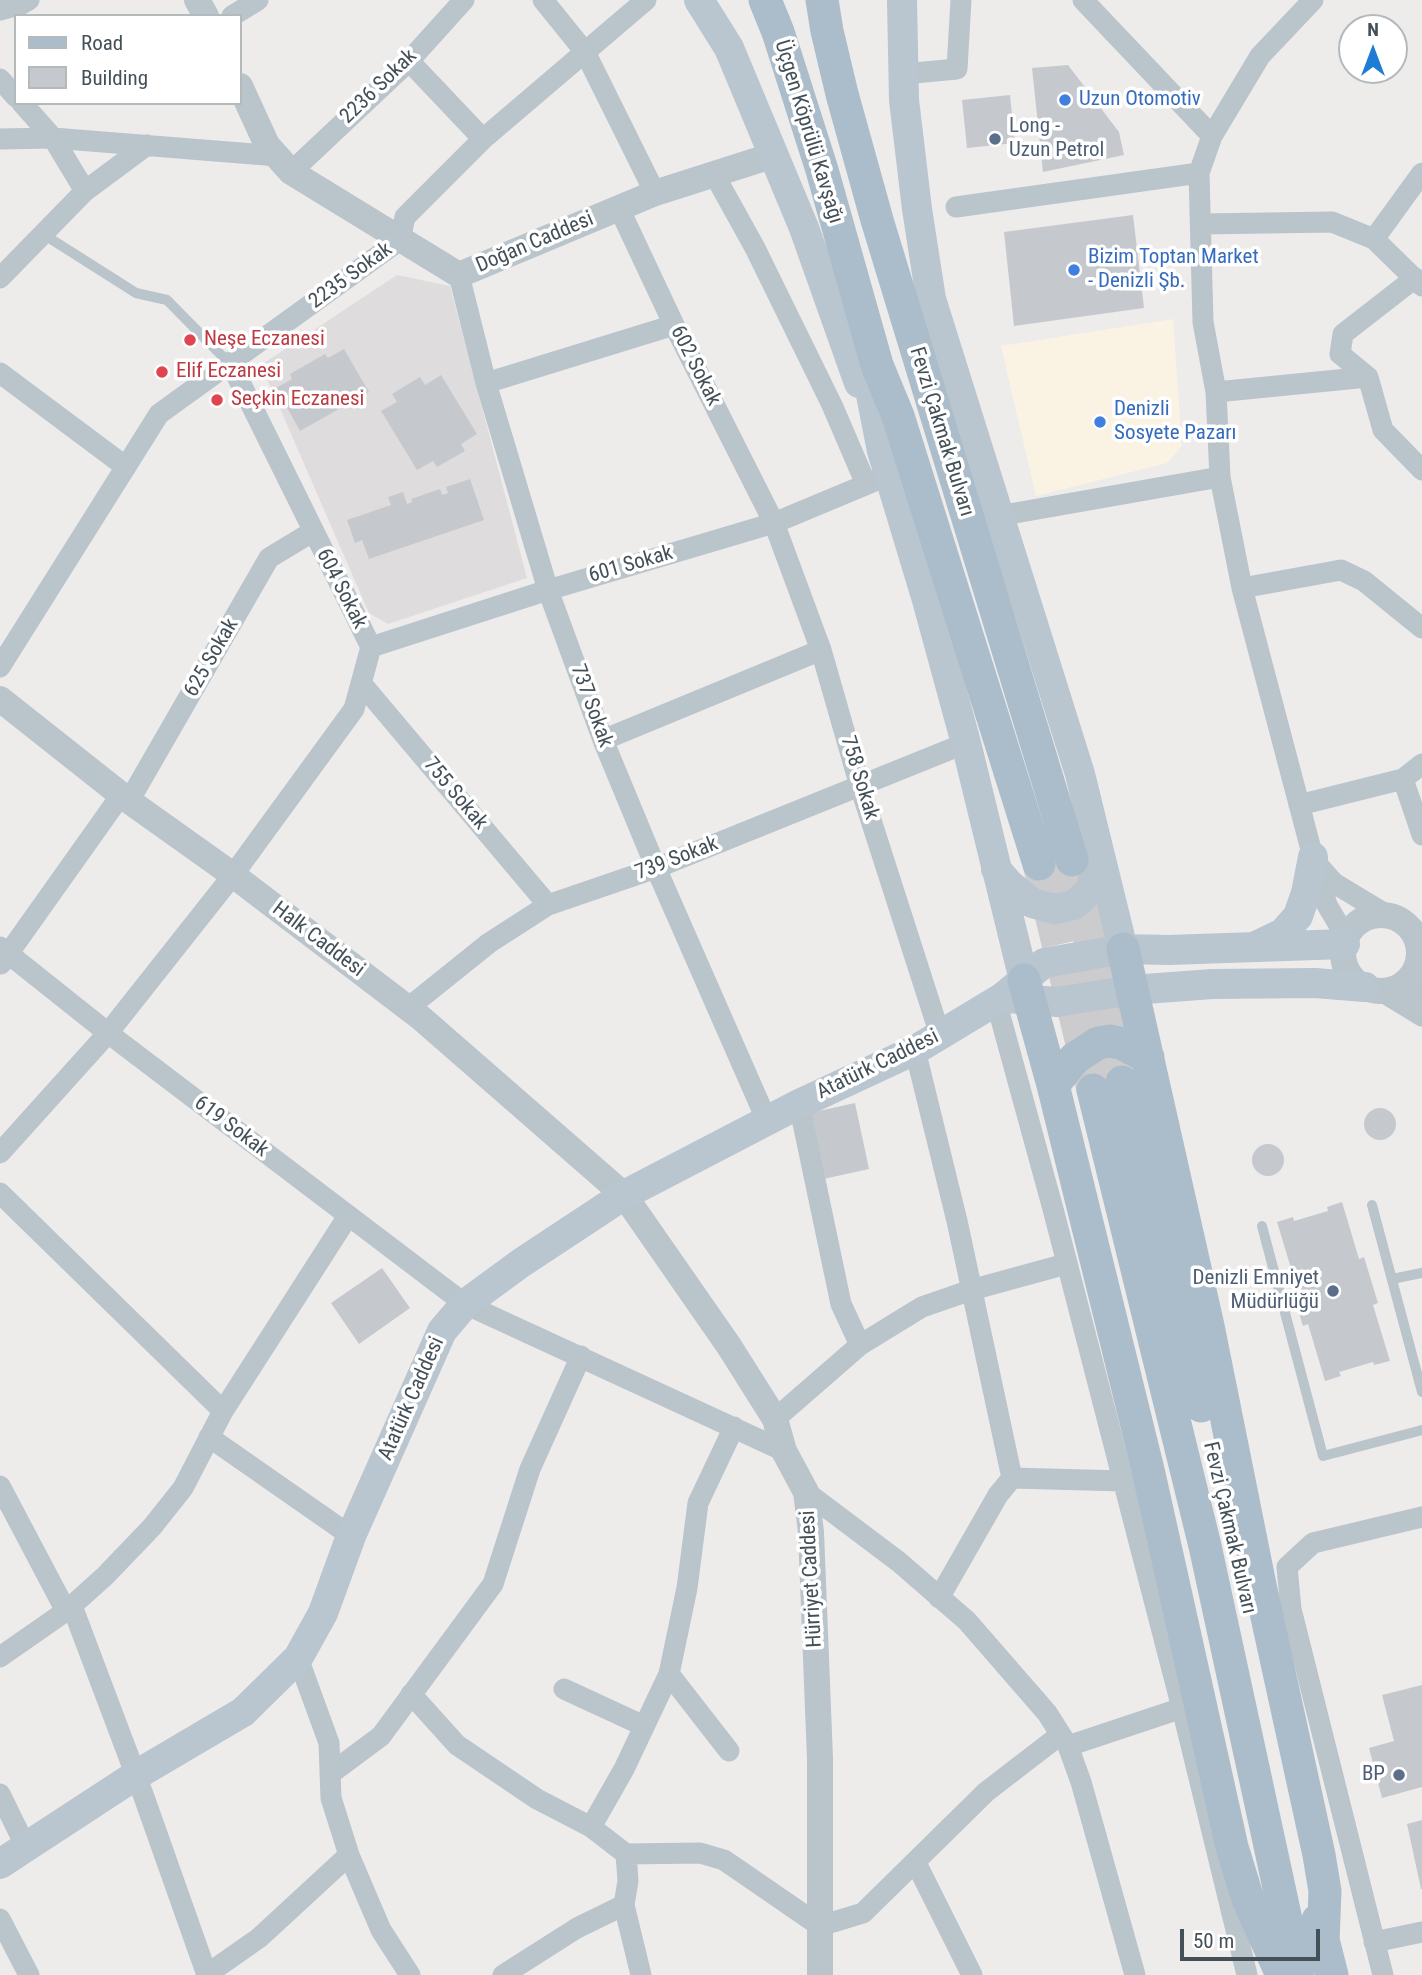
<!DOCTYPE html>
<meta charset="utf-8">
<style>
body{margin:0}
#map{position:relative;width:1422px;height:1975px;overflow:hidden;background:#eeebeb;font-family:"Roboto Condensed",sans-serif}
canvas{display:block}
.legend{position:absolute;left:14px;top:14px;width:228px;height:91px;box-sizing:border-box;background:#fff;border:2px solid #b4b9bc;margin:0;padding:9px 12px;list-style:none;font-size:21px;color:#445058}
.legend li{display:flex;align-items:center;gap:14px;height:35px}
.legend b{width:35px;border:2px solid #b4b9bc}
.north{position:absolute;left:1338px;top:14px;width:70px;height:70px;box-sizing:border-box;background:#fff;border:2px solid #b4b9bc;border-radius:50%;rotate:0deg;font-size:19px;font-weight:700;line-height:28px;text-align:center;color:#445058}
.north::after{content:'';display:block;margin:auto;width:24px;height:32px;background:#1e7cd5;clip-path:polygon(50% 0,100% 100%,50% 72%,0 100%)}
.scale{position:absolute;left:1180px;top:1929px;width:140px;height:32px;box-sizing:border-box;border:4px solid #445058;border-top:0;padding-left:9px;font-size:21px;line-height:24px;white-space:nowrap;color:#445058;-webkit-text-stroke:5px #fff;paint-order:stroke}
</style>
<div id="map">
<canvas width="1422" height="1975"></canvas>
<ul class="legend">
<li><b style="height:9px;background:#abbdca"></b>Road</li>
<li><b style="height:19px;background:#c5c9ce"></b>Building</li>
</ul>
<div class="north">N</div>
<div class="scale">50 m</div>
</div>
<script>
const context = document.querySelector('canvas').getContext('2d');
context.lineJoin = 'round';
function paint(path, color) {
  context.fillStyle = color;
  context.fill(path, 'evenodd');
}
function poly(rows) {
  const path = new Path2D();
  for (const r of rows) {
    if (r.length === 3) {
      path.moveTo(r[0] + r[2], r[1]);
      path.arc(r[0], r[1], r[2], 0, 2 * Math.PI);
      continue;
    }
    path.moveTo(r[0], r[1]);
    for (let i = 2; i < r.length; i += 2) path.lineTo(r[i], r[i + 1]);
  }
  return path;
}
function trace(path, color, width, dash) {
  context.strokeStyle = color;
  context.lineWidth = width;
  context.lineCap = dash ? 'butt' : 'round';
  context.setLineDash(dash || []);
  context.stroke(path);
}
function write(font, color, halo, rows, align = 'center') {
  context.font = font + ' "Roboto Condensed",sans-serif';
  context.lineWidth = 7;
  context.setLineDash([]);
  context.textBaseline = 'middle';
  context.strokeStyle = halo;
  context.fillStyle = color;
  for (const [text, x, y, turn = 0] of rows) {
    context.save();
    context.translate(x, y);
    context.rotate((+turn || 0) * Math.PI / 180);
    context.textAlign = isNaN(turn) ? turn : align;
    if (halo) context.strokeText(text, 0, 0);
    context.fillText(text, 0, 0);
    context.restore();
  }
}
const commercial = poly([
 [1173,319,1182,446,1167,463,1036,496,1001,346]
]);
const education = poly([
 [397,275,450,286,527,578,388,624,369,613,261,365]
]);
const building = poly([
 [1068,65,1119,132,1124,155,1043,172,1032,68],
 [1010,95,1015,143,967,148,962,100],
 [1133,215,1144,308,1014,326,1004,232],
 [344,349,369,392,300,431,276,388,292,379,290,374,325,354,328,358],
 [441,375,477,434,461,444,465,451,437,467,433,461,417,470,381,411,397,402,392,394,420,377,425,385],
 [470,479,484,520,369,559,362,540,355,543,347,520,391,505,388,497,403,492,407,504,412,502,411,499,440,489,442,495,448,493,446,487],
 [855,1103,869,1169,819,1180,805,1114],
 [1380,1124,16],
 [1268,1160,16],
 [1342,1202,1359,1259,1364,1257,1378,1303,1373,1305,1390,1361,1374,1365,1373,1362,1339,1372,1341,1376,1325,1381,1308,1324,1303,1326,1289,1279,1294,1278,1277,1222,1293,1217,1294,1221,1328,1211,1327,1207],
 [382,1268,410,1308,359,1344,331,1303],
 [1422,1685,1422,1787,1382,1798,1369,1748,1394,1741,1382,1695],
 [1422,1820,1422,1889,1421,1889,1407,1824]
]);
const primaryTunnel = poly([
 [1072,860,1122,1082],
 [1039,864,1093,1090]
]);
const service = poly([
 [43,234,136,293,167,300,230,364],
 [1372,1205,1422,1392],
 [1262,1226,1323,1456,1422,1430],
 [1392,1279,1422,1273]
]);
const minor = poly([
 [543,0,585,52,655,193],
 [1083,0,1212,136],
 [1313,0,1260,56,1212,136,1199,173,1203,322,1216,392,1220,477,1242,588,1313,857,1327,905,1346,937],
 [0,10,22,4,29,0],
 [232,16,258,0],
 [409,61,483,139],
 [903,74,957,69,961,0],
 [0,79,16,97],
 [22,103,53,138,85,191],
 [0,139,53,138,278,156],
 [291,172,409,61,464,0],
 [714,174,755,248,832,405,866,484],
 [956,207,1199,173],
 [619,208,674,325,774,523,821,650,860,786,940,1035],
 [1201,224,1332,222,1374,239,1422,286],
 [1374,239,1422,173],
 [459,275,486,383,548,590,603,740,656,868,767,1121],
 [0,278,85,191,147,145],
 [1415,278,1343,334,1340,354,1368,377,1383,430,1422,470],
 [0,373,126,467],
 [486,383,674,325],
 [1216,392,1368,377],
 [998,516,1220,477],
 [1242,588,1341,570,1364,581,1422,628],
 [371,647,548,590,774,523,889,475],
 [0,667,159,414,400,240,405,217,483,139,646,0],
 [361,683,548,905],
 [603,740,821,650],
 [1403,779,1422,835],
 [129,801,269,558,312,532],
 [1299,805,1403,779,1422,764],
 [1318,865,1334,883,1387,915],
 [0,947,108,1033,465,1304,784,1451],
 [1,964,121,795],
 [1413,973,1422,1009],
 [1381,991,1422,1016],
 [996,1001,1053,1209,1182,1708,1247,1975],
 [408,1008,489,943,548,905,656,868,966,743],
 [915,1050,957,1221,1012,1478,998,1495,939,1598],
 [799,1104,841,1304,860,1345],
 [0,1153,108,1033,233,875,354,709,371,647,231,364],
 [0,1193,223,1411],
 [775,1419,860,1345,922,1307,971,1290,1066,1264],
 [209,1437,351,1536],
 [1012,1478,1123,1481],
 [0,1486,66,1611],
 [806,1492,899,1562,967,1621,1047,1713,1068,1746,1081,1782,1135,1975],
 [72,1606,144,1797,207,1975],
 [0,1657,66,1611,105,1576,152,1527,183,1488,223,1411,348,1216],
 [298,1658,329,1743,331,1798,349,1855,381,1930,410,1975],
 [669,1674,729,1751],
 [564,1689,644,1726],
 [411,1694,457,1745,537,1799,591,1827,626,1854,628,1881,624,1905,641,1975],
 [1068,1746,1182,1708],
 [330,1774,381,1736,493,1584,530,1469,581,1356],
 [0,1794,26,1847],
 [591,1827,624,1769,669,1674,687,1588,698,1503,734,1427],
 [626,1854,700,1853,724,1860,820,1926,863,1913,986,1792,1060,1735],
 [916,1863,972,1975],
 [0,1919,29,1975],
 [1374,1942,1422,1932],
 [206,1975,259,1938,349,1855],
 [503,1975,577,1928,624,1905],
 [1383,1975,1291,1609,1287,1567,1313,1543,1422,1517]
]);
const tertiary = poly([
 [197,0,206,16],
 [240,86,267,145,291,172,459,275,655,193,774,155],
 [0,699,129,801,233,875,421,1018,624,1195,729,1346,775,1419,784,1451,806,1492,811,1532,820,1759,820,1975],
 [1381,953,38],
 [1422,1008,1422,1006]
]);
const secondary = poly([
 [699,0,729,48,804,228,859,383],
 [902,0,904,100,917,209,931,299,1080,774,1123,949],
 [863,354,882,451,927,600,966,743,1024,980],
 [996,869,1009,884,1032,903,1054,909,1074,905,1091,890,1097,858],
 [1258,945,1283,933,1298,916,1306,893,1313,857],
 [1007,998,1057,1002,1132,990,1212,984,1315,983,1365,987],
 [0,1864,136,1775,243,1712,298,1658,323,1613,351,1536,442,1331,465,1304,521,1263,624,1195,799,1104,915,1050,1003,997,1044,963,1123,949,1168,950,1345,944]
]);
const primary = poly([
 [765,0,778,32,822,170,877,365,898,416,1039,864],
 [822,0,827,31,842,94,877,220,1072,860],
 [1123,949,1208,1326,1260,1585,1319,1855,1325,1891,1323,1942],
 [1024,980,1053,1085,1149,1474,1232,1847,1248,1899,1282,1975],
 [1122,1082,1201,1406],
 [1053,1085,1075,1058,1098,1043,1110,1041,1123,1044,1148,1057],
 [1093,1090,1205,1546,1298,1975],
 [1318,1920,1332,1975]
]);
const markers = [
 [1065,100,7,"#3f7fe0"],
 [995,139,7,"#5c6f8a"],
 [1074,270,7,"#3f7fe0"],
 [190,340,7,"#e0444e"],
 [162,372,7,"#e0444e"],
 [217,400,7,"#e0444e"],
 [1100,422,7,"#3f7fe0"],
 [1333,1291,7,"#5c6f8a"],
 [1399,1775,7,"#5c6f8a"]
];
const streetNames = [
 ["2236 Sokak",379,87,-44],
 ["Üçgen Köprülü Kavşağı",808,132,73],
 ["Doğan Caddesi",535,243,-23],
 ["2235 Sokak",351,276,-36],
 ["602 Sokak",695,366,63],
 ["Fevzi Çakmak Bulvarı",941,432,73],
 ["601 Sokak",631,565,-16],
 ["604 Sokak",341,589,63],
 ["625 Sokak",212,658,-60],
 ["737 Sokak",591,706,70],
 ["758 Sokak",859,778,73],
 ["755 Sokak",455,794,50],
 ["739 Sokak",677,859,-21],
 ["Halk Caddesi",318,940,37],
 ["Atatürk Caddesi",878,1065,-26],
 ["619 Sokak",231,1127,37],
 ["Atatürk Caddesi",412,1399,-66],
 ["Fevzi Çakmak Bulvarı",1229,1528,77],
 ["Hürriyet Caddesi",812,1579,-93]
];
const shopNames = [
 ["Uzun Otomotiv",1079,100],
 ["Bizim Toptan Market",1088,258],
 ["- Denizli Şb.",1088,282],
 ["Denizli",1114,410],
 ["Sosyete Pazarı",1114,434]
];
const serviceNames = [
 ["Long -",1009,127,"left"],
 ["Uzun Petrol",1009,151,"left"],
 ["Denizli Emniyet",1319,1279],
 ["Müdürlüğü",1319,1303],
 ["BP",1385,1775]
];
const healthNames = [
 ["Neşe Eczanesi",204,340],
 ["Elif Eczanesi",176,372],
 ["Seçkin Eczanesi",231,400]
];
paint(commercial, '#faf2e3');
paint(education, '#dfdcdd');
paint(building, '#c5c9ce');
trace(primaryTunnel, '#ccccce', 33, [33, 17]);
trace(service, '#b9c4cb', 10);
trace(minor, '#b9c4cb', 21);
trace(tertiary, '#b9c4cb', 26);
trace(secondary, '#b9c5cf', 30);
trace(primary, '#abbdca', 33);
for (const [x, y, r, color] of markers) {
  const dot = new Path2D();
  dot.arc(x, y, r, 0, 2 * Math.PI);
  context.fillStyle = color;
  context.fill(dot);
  trace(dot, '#fff', 2.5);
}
write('21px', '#445058', '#fff', streetNames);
write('21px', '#366cbe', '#fff', shopNames, 'left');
write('21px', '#4e5e75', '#fff', serviceNames, 'right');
write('21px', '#be3a42', '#fff', healthNames, 'left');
</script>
